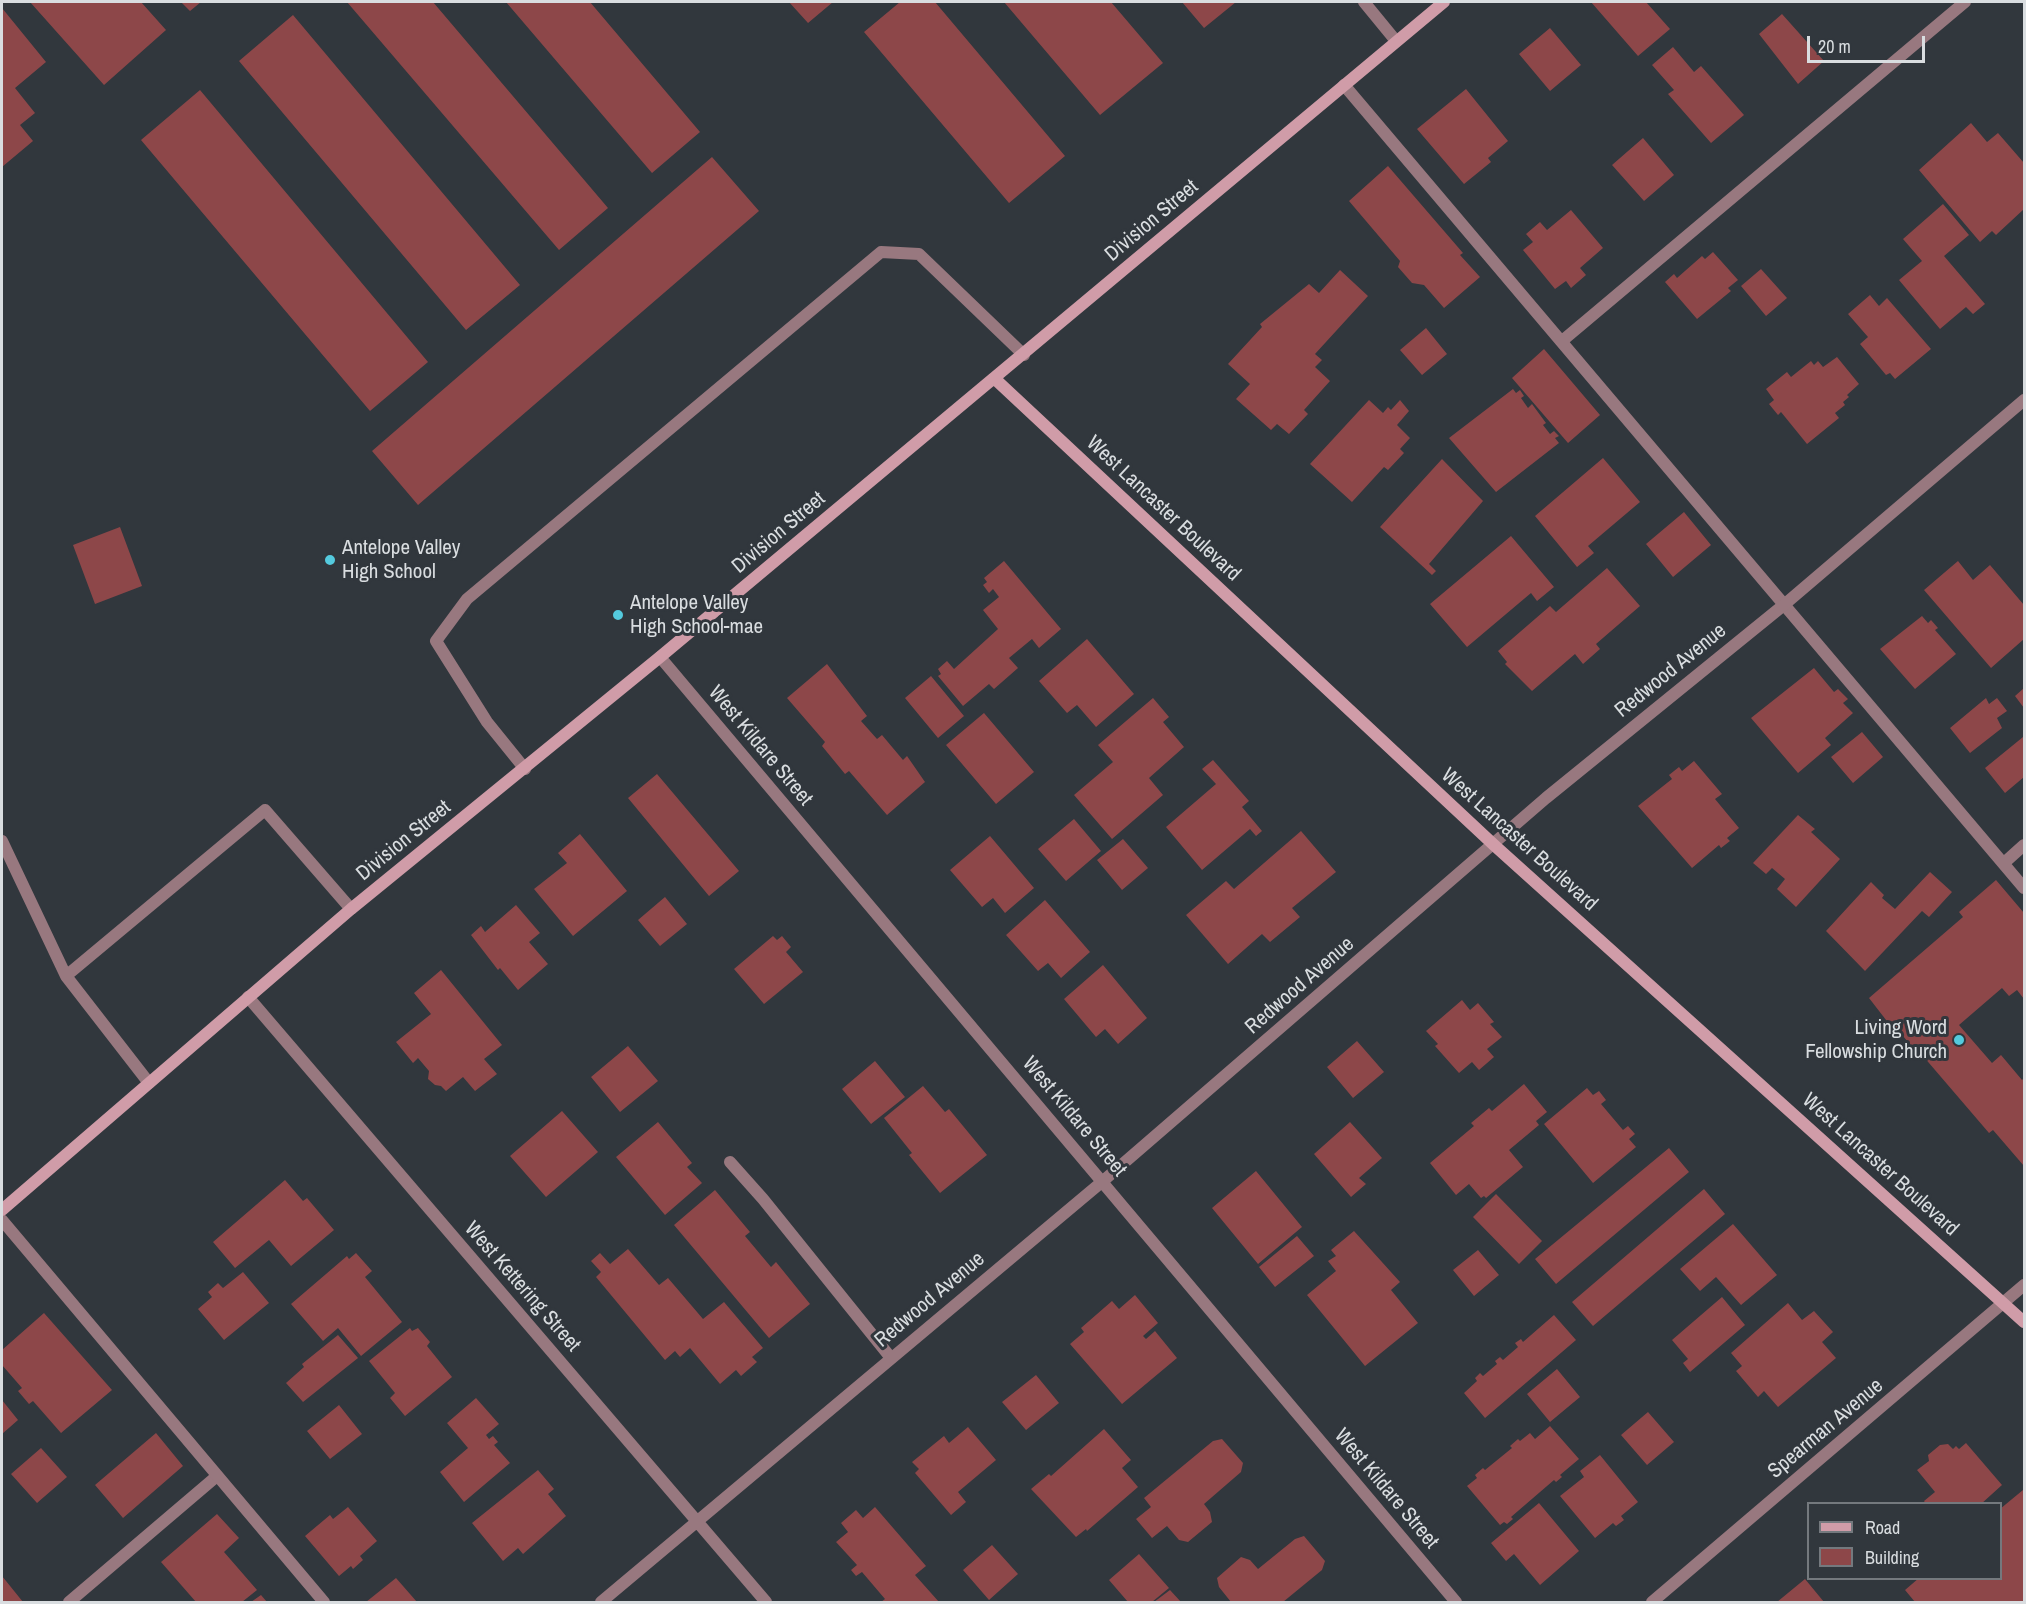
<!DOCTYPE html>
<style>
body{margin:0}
#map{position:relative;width:2026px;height:1604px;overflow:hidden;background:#31373d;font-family:"Archivo Narrow",sans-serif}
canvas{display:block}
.frame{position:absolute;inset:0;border:3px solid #d9dde0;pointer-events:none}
.legend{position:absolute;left:1807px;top:1502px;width:195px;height:78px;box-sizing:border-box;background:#31373d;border:2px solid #74797e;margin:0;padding:8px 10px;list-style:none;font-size:18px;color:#d9dde0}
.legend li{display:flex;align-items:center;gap:12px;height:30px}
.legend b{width:30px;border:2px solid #74797e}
.scale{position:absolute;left:1807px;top:36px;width:118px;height:27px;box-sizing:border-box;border:3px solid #d9dde0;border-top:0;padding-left:8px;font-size:18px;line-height:21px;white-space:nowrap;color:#d9dde0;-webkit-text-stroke:4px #31373d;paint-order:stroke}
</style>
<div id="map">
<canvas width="2026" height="1604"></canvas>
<div class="frame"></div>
<ul class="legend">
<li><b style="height:8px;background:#d09ca8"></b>Road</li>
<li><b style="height:16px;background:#8d4749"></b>Building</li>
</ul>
<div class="scale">20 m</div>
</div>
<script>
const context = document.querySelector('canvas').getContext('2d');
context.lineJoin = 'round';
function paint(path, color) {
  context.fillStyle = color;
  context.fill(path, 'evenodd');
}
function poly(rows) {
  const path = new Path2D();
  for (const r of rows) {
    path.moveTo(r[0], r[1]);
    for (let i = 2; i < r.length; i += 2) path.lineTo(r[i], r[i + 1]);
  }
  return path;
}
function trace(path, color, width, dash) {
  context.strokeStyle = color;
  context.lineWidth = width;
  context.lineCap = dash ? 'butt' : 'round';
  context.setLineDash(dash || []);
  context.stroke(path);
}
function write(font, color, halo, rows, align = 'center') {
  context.font = font + ' "Archivo Narrow",sans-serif';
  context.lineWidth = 6;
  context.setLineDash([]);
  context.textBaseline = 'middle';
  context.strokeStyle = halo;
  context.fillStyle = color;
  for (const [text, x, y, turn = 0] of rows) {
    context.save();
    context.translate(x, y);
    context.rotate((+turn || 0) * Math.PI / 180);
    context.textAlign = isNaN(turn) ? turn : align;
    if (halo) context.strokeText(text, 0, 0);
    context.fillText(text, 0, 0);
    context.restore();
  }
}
const building = poly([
 [30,2,141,2,166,30,104,85],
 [181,2,201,2,190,11],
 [347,2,433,2,608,208,559,250],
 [506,2,590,2,700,132,652,173],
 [789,2,833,2,808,23],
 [900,2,935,2,1065,156,1009,203,864,32],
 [1004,2,1111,2,1163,63,1100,115],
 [1182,2,1236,2,1204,28],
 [1591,2,1646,2,1670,29,1638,56],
 [2,8,46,62,15,88,35,113,20,125,33,141,2,167],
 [1782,14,1824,61,1798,84,1759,34],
 [293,15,520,285,466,330,239,61],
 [1550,28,1581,65,1550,91,1519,54],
 [1673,47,1694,72,1701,66,1744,115,1711,143,1668,94,1674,90,1652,65],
 [1466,89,1508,141,1488,158,1491,162,1464,184,1417,129],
 [200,90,428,362,370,411,141,140],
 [1971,123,1987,142,1998,133,2024,163,2024,209,1996,235,1992,231,1980,242,1919,170],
 [1643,138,1674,175,1644,201,1612,165],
 [712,157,759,211,418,505,372,451],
 [1388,166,1463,253,1460,255,1480,277,1444,308,1424,285,1412,283,1398,267,1400,261,1349,201],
 [1943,204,1969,235,1944,256,1985,304,1973,314,1966,307,1940,329,1899,280,1922,261,1903,239],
 [1571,210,1603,248,1580,268,1586,275,1571,288,1566,281,1555,289,1523,250,1533,242,1526,234,1540,222,1547,230],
 [1713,252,1738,280,1728,288,1731,291,1697,319,1665,282,1674,274,1677,278,1702,256,1705,259],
 [1761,269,1787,298,1766,316,1741,286],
 [1340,270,1368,296,1315,354,1322,360,1315,367,1330,381,1304,410,1308,414,1289,434,1277,424,1271,430,1236,399,1250,384,1228,364,1262,327,1260,324,1309,284,1319,293],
 [1870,295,1879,306,1887,298,1931,349,1895,379,1890,373,1886,375,1860,344,1868,337,1848,314],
 [1426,328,1447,354,1422,375,1400,350],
 [1544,349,1600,415,1568,443,1512,378],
 [1837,357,1859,384,1847,395,1849,397,1843,402,1845,405,1835,413,1839,418,1807,444,1781,412,1778,415,1769,404,1774,400,1766,389,1787,372,1791,377,1811,361,1814,365,1818,361,1823,367],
 [1513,389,1516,393,1520,390,1524,396,1521,398,1528,408,1532,404,1546,423,1543,425,1550,434,1554,431,1559,436,1555,438,1559,443,1496,492,1449,438],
 [1369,400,1383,413,1388,407,1391,410,1400,400,1409,411,1397,425,1410,438,1400,449,1404,453,1388,470,1384,467,1352,502,1310,464],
 [1603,458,1640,502,1588,546,1594,553,1577,567,1535,516],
 [1442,459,1483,501,1429,564,1436,571,1432,575,1380,527],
 [1684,512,1711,545,1673,577,1646,544],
 [120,527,142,586,95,604,73,545],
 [1511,536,1554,587,1537,601,1531,593,1467,647,1430,604],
 [1004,561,1061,629,1039,648,1032,639,1009,658,1018,668,994,689,989,684,963,706,938,676,941,674,938,669,947,661,954,669,998,629,983,610,999,597,993,589,989,593,983,585,987,582,984,578],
 [1958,561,1973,580,1990,565,2024,605,2024,639,1991,668,1924,590],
 [1607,568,1640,606,1596,644,1600,649,1583,664,1575,654,1532,691,1505,664,1507,662,1498,651,1550,606,1556,612],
 [1922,616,1928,623,1931,620,1938,628,1935,630,1956,654,1915,689,1880,649],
 [1087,639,1134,694,1096,727,1077,705,1067,713,1039,681],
 [827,664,867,716,861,721,877,739,882,735,903,760,907,756,925,782,887,815,849,771,845,774,822,746,825,742,787,698],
 [1814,668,1834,692,1838,689,1848,699,1843,703,1853,713,1825,738,1831,745,1798,773,1751,718],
 [931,676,964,716,938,738,905,698],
 [2024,688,2024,708,2015,696],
 [1153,698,1169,717,1163,722,1184,747,1149,778,1163,795,1112,839,1074,795,1113,762,1098,745],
 [1986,698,1989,704,1997,698,2007,711,1997,718,2002,728,1970,753,1950,728],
 [984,713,1034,772,996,804,946,745],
 [1862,732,1883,757,1853,783,1831,757],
 [2023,737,2024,777,2005,793,1985,768],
 [1213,760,1249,801,1242,807,1262,831,1256,836,1250,829,1202,870,1166,827,1216,784,1202,769],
 [1694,761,1722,794,1715,799,1739,828,1727,838,1730,841,1721,848,1719,845,1692,868,1638,806,1672,779,1669,775,1679,767,1682,771],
 [657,774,739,871,709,896,628,798],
 [1798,815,1815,829,1811,832,1840,859,1796,907,1777,889,1785,879,1772,868,1766,874,1753,863],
 [1074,819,1101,851,1066,881,1038,849],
 [1301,831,1336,872,1292,908,1300,917,1270,942,1262,934,1228,964,1186,915,1226,881,1234,889],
 [580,834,627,891,573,936,534,889,567,863,558,853],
 [990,836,1034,888,1005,913,993,898,982,907,950,870],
 [1123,839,1148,868,1122,890,1097,860],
 [1930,872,1952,892,1929,917,1922,911,1865,971,1826,931,1871,882,1884,895,1882,898,1895,909],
 [1996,880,2024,913,2024,999,2017,990,2009,996,2002,988,1959,1025,1992,1063,2001,1055,2022,1080,2024,1078,2024,1166,1993,1130,1989,1133,1923,1056,1921,1058,1903,1036,1900,1038,1869,998,1963,917,1959,912],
 [665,897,687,924,660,946,638,920],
 [1045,900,1090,952,1061,978,1048,963,1038,971,1006,935],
 [516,905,540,933,529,942,548,964,518,990,500,968,498,970,471,935,481,926,485,932],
 [773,936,777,940,782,936,791,947,786,952,803,972,764,1004,734,969],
 [1103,965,1147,1018,1118,1044,1105,1029,1096,1037,1064,999],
 [441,970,502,1045,484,1059,497,1074,475,1091,463,1077,446,1091,441,1086,435,1085,428,1079,429,1071,418,1058,413,1063,396,1042,431,1014,414,993],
 [1462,1000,1470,1010,1478,1003,1494,1022,1490,1024,1502,1037,1487,1049,1494,1057,1479,1070,1472,1062,1459,1073,1435,1046,1438,1044,1426,1031],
 [1357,1041,1384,1072,1353,1098,1327,1067],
 [628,1046,658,1081,620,1112,591,1077],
 [875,1061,905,1097,871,1124,842,1089],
 [1524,1084,1547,1112,1536,1121,1539,1125,1509,1150,1523,1167,1486,1198,1484,1196,1481,1198,1469,1184,1456,1195,1430,1163,1474,1126,1471,1123,1489,1108,1492,1111],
 [923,1086,945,1112,949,1109,987,1155,940,1193,909,1155,912,1153,884,1118],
 [1587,1088,1593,1095,1599,1091,1606,1100,1601,1104,1623,1130,1628,1126,1635,1134,1629,1139,1636,1147,1593,1183,1544,1124],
 [562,1111,598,1152,546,1197,510,1156],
 [658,1122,692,1163,687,1167,702,1183,665,1215,616,1157],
 [1350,1122,1382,1158,1359,1178,1366,1184,1351,1197,1314,1154],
 [1669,1148,1689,1172,1556,1284,1535,1259],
 [1256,1171,1302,1227,1258,1264,1212,1208],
 [285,1180,303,1201,307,1198,334,1230,291,1266,269,1240,235,1268,213,1242],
 [1704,1189,1725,1214,1593,1326,1572,1302],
 [715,1190,750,1232,745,1236,771,1267,776,1262,810,1304,769,1338,674,1225],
 [1496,1194,1542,1241,1519,1264,1473,1217],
 [1733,1224,1777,1275,1741,1305,1716,1277,1700,1291,1680,1269],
 [1354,1231,1400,1282,1391,1290,1418,1323,1365,1366,1307,1295,1336,1271,1328,1261,1336,1256,1331,1250],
 [1297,1236,1314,1256,1275,1287,1259,1267],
 [628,1249,659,1285,668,1278,703,1319,724,1302,763,1348,752,1357,757,1362,741,1376,736,1370,720,1384,690,1348,680,1357,675,1351,665,1360,596,1277,601,1272,591,1261,600,1253,610,1264],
 [1478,1250,1499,1275,1474,1296,1453,1270],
 [356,1253,372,1271,365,1277,402,1322,361,1356,338,1328,323,1341,291,1304,347,1256,349,1259],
 [243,1272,269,1303,224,1340,198,1309,212,1297,208,1292,218,1283,223,1288],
 [1135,1295,1158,1323,1143,1336,1146,1339,1155,1331,1177,1358,1122,1404,1070,1344,1084,1332,1081,1328,1112,1301,1119,1309],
 [1722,1297,1745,1325,1690,1372,1683,1363,1688,1359,1672,1340],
 [1788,1303,1802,1320,1814,1311,1833,1332,1822,1342,1836,1358,1778,1407,1764,1391,1758,1397,1736,1371,1742,1366,1731,1353],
 [44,1313,112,1390,61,1433,33,1401,29,1404,18,1391,22,1388,2,1365,2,1350],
 [1554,1315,1576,1340,1485,1418,1464,1393,1477,1381,1475,1378,1480,1373,1483,1376,1497,1364,1495,1361,1500,1357,1503,1360,1518,1347,1515,1343,1521,1339,1523,1342],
 [410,1328,412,1331,418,1328,430,1342,427,1346,452,1377,405,1416,390,1398,395,1393,369,1361],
 [338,1335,358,1358,303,1402,286,1383,304,1367,302,1364],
 [1557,1369,1580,1397,1550,1422,1527,1394],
 [1036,1375,1059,1403,1026,1430,1002,1402],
 [476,1398,499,1424,486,1435,489,1439,493,1436,498,1442,494,1445,510,1463,464,1502,440,1472,468,1448,447,1423],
 [2,1400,18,1420,2,1434],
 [339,1405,362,1434,330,1459,307,1431],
 [1648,1412,1674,1442,1647,1465,1621,1435],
 [1550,1426,1579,1459,1560,1475,1562,1477,1556,1482,1554,1480,1511,1517,1513,1519,1507,1524,1504,1522,1500,1525,1467,1486,1477,1478,1475,1475,1483,1468,1485,1470,1512,1448,1510,1446,1518,1439,1520,1441,1530,1433,1535,1439],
 [968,1427,996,1460,958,1492,966,1502,951,1515,915,1473,919,1469,912,1462,944,1436,949,1443],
 [1104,1429,1131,1460,1122,1468,1138,1487,1087,1531,1086,1529,1076,1537,1031,1489,1049,1474,1051,1476],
 [156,1433,183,1466,123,1518,95,1485],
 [1222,1439,1243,1463,1241,1472,1204,1504,1210,1512,1212,1522,1188,1542,1179,1540,1167,1526,1152,1538,1136,1519,1151,1507,1144,1498,1213,1441],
 [1966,1443,2002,1485,1981,1504,1926,1504,1924,1501,1935,1492,1917,1470,1929,1461,1928,1455,1940,1445,1948,1444,1953,1449,1956,1446,1959,1449],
 [41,1448,67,1477,37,1503,11,1474],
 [1600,1455,1638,1502,1621,1516,1624,1520,1616,1526,1613,1523,1595,1538,1560,1496,1584,1477,1580,1471],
 [538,1470,554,1489,548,1494,566,1516,523,1554,518,1548,503,1561,472,1523],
 [2023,1490,2024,1602,1915,1602,1905,1590,1919,1578,2000,1578,2000,1509],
 [1539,1503,1579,1551,1540,1585,1514,1554,1506,1561,1491,1543],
 [348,1507,377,1541,360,1556,363,1560,353,1569,351,1566,339,1576,305,1536,330,1515,333,1519],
 [875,1507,926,1566,915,1575,939,1602,881,1602,885,1599,862,1572,856,1576,851,1570,857,1565,836,1542,848,1532,841,1523,856,1510,863,1518],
 [217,1514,239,1538,224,1552,257,1590,242,1602,196,1602,161,1562],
 [1304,1536,1325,1561,1322,1570,1283,1602,1231,1602,1219,1587,1217,1578,1241,1557,1250,1560,1258,1569,1295,1539],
 [992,1545,1018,1574,989,1600,963,1570],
 [1139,1554,1169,1588,1152,1602,1128,1602,1109,1580],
 [2,1576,23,1602,2,1602],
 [396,1578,417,1602,366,1602],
 [1805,1579,1824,1602,1777,1602],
 [1170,1590,1181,1602,1154,1602],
 [261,1595,267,1602,251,1602]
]);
const lane = poly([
 [1364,2,1396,41],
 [1344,85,2024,888],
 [1562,341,1965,2],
 [525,769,487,722,436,641,467,599,881,252,919,254,1024,355],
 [2,841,66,976,149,1083],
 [2004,863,2024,845],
 [66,976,265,810,351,909],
 [730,1162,763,1199,891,1358],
 [69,1602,217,1476]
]);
const street = poly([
 [660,657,1456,1602],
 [248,997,766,1602],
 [2,1220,324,1602],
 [601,1602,1103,1181,1546,798,1785,604,2024,400],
 [1652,1602,2024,1285]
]);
const secondary = poly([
 [995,379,1494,845,2024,1322],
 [2,1210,351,909,660,657,1444,2]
]);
const markers = [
 [330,560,6,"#54cade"],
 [618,615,6,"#54cade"],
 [1959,1040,6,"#54cade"]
];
const streetNames = [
 ["Division Street",1152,221,-40],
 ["West Lancaster Boulevard",1163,509,43],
 ["Division Street",779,533,-40],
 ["Redwood Avenue",1671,671,-39],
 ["West Kildare Street",760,746,50],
 ["West Lancaster Boulevard",1519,840,42],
 ["Division Street",404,841,-39],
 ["Redwood Avenue",1300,986,-41],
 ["West Kildare Street",1074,1117,50],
 ["West Lancaster Boulevard",1880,1165,42],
 ["West Kettering Street",522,1287,49],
 ["Redwood Avenue",930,1300,-40],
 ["Spearman Avenue",1826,1429,-40],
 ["West Kildare Street",1386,1489,50]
];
const poiNames = [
 ["Antelope Valley",342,548],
 ["High School",342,572],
 ["Antelope Valley",630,603],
 ["High School-mae",630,627],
 ["Living Word",1947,1028,"right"],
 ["Fellowship Church",1947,1052,"right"]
];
paint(building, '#8d4749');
trace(lane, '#98787f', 12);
trace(street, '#98787f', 12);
trace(secondary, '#d09ca8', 12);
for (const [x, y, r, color] of markers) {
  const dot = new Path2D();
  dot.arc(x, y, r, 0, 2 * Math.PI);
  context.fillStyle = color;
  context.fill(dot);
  trace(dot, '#31373d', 2);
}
write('21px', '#d9dde0', '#31373d', streetNames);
write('21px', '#d9dde0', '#31373d', poiNames, 'left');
</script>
